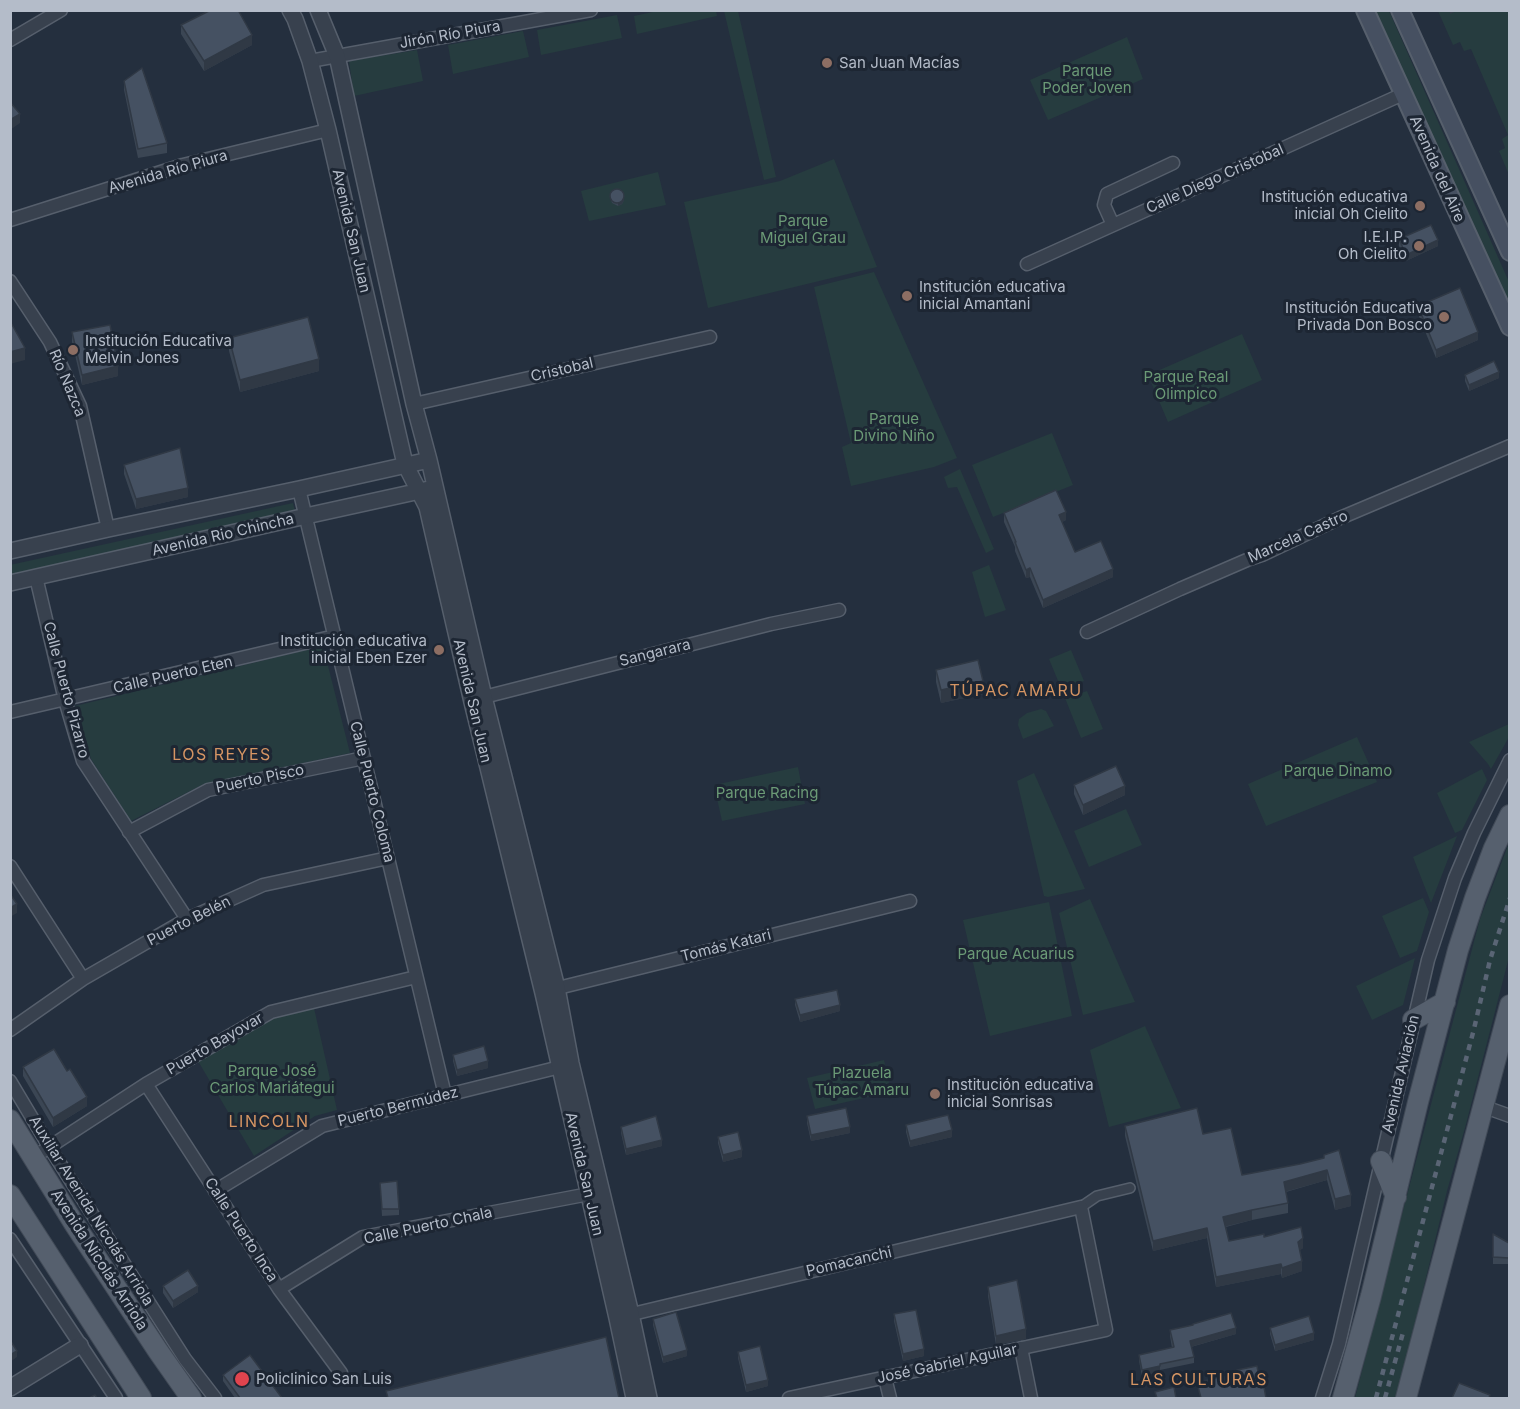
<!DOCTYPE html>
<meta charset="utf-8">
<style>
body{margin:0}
#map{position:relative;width:1520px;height:1409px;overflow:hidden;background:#242f3e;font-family:Inter,sans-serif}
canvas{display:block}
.frame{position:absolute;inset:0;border:12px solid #b4bcc9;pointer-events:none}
</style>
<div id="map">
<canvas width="1520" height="1409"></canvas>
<div class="frame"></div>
</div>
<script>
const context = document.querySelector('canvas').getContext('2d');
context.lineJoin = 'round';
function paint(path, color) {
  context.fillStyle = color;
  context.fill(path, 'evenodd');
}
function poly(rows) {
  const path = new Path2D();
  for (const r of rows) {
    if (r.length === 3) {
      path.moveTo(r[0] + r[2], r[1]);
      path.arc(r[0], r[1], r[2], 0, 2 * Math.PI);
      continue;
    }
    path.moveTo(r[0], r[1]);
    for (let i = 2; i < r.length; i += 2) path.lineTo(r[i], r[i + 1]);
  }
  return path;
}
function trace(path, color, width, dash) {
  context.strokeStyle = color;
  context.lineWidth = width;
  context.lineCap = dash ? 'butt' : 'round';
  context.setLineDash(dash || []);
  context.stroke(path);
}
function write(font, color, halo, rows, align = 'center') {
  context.font = font + ' Inter,sans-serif';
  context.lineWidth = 6;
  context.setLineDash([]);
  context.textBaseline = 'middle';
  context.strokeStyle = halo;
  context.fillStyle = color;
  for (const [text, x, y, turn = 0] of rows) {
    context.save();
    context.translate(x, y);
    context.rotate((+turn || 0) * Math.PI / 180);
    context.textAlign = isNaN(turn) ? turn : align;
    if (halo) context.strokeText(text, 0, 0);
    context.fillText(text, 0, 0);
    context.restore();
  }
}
const green = poly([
 [662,10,716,11,717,16,637,34,634,16],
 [724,11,738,11,776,177,764,180],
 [1374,11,1389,11,1509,282,1509,312],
 [1438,11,1509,11,1509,175,1499,151,1505,148,1502,139,1508,135,1471,49,1464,51,1460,42,1453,45],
 [617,15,622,38,541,55,537,30],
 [523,31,529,57,453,74,448,45],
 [1127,37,1143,79,1048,120,1030,80],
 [417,50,423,81,354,96,349,61],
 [834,159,877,267,708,308,684,202,780,181],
 [658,172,666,205,589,221,581,191],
 [874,272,957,458,934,467,851,486,842,447,851,443,814,287],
 [1242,334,1262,380,1168,422,1148,375],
 [1052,433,1073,485,993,517,972,465],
 [960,469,994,549,986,553,957,487,948,488,944,477],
 [293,503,295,511,11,576,10,565],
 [989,565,1006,610,985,617,972,572],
 [323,646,350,753,204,784,131,821,91,759,75,706],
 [1071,650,1084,681,1061,688,1049,659],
 [1087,691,1103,729,1081,738,1065,698],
 [1041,709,1046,711,1047,713,1054,726,1023,739,1018,725,1019,719,1027,713],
 [1509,724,1509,737,1491,769,1488,764,1469,742],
 [1357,737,1377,782,1266,826,1248,784],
 [798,767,805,804,722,821,714,785],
 [1482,769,1487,780,1462,830,1455,833,1437,793],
 [1034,773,1085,889,1048,897,1044,896,1017,781],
 [1126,809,1142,845,1089,867,1074,831],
 [1457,836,1431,903,1413,857],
 [1509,843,1509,957,1465,1128,1447,1191,1401,1381,1396,1398,1355,1398,1401,1218,1480,919],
 [1423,898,1429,912,1417,951,1400,958,1382,916],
 [1090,899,1135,1002,1083,1015,1059,913],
 [1049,902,1072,1016,990,1036,963,920],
 [1415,958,1403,1005,1372,1020,1356,986],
 [314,1008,337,1110,315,1116,254,1156,198,1061,274,1018],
 [1145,1026,1181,1108,1109,1127,1090,1050],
 [884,1060,891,1092,815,1109,807,1078]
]);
const pedestrian = poly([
 [1081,1207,1097,1196,1130,1188]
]);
const minor = poly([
 [10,40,61,10],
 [310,61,591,10],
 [10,220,183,165,328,130],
 [1113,225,1104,205,1107,194,1173,163],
 [1027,264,1403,94],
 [10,281,50,342,80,406,108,529],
 [414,404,710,337],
 [299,489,445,1095],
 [36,577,65,700,83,761,187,919],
 [1087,632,1180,589,1247,560,1262,555,1340,518,1510,446],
 [476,700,484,697,771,624,839,610],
 [10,712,335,636],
 [129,832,208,790,364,758],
 [10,866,83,979],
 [550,990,910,901],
 [10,1030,83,979,187,919,263,885,388,858],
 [10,1081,50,1148,185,1359,215,1398],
 [146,1084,279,1289,341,1373],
 [1482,1106,1510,1116],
 [34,1157,146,1084,271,1012,416,977],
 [215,1191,322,1126,560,1067],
 [10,1239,116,1398],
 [279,1289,363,1237,589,1194],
 [624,1316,1081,1207,1106,1330,789,1398],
 [1021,1348,1031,1398],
 [885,1378,890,1398],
 [1322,1398,1339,1344,1428,960,1455,878,1474,833,1510,760]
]);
const tertiary = poly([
 [290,10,295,19,310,61,328,130,405,464,427,507,472,702,543,993,617,1318,634,1398],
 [318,10,337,56,414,404,429,460,484,697,557,988,571,1063,631,1314,649,1398],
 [10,551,108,529,299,489,429,460],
 [10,583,315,514,429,489],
 [10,1388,80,1345]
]);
const secondary = poly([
 [1365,10,1510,327],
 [1400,10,1510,252]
]);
const primary = poly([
 [1413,1020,1445,1002],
 [10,1120,75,1225,158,1351,191,1398],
 [1381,1161,1396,1197],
 [10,1195,141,1398],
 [1343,1398,1371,1296,1418,1102,1458,950,1475,898,1494,848,1510,815],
 [1406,1398,1510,1005]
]);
const rail = poly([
 [1376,1398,1474,1029,1490,960,1510,898],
 [1385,1398,1404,1329]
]);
const wall = poly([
 [181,25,252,45,204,71,181,34],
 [124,81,167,143,167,153,138,158,124,90],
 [610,196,624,200,622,204,618,206,612,203],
 [1399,239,1438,246,1406,261,1399,246],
 [1418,306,1478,340,1436,358,1418,314],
 [72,332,118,376,82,385,72,342],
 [229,338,319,371,240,392,229,351],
 [1465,375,1499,378,1469,391,1465,381],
 [124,465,188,497,136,509,124,474],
 [1004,513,1066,520,1062,522,1075,552,1113,577,1043,608,1030,577,1026,578,1015,551,1015,547,1004,522],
 [936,670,983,694,941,703,936,682],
 [1074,785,1125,795,1083,815,1074,794],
 [795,999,840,1011,800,1022,795,1005],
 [453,1055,488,1068,457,1076,453,1061],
 [23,1067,87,1106,53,1127,23,1076],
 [807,1116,850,1133,811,1141,807,1123],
 [906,1125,952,1137,910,1147,906,1132],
 [1125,1126,1203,1134,1242,1175,1300,1164,1324,1158,1324,1155,1351,1206,1335,1210,1327,1180,1286,1192,1288,1203,1288,1213,1252,1220,1226,1227,1229,1241,1264,1237,1303,1248,1300,1250,1302,1271,1282,1278,1281,1274,1216,1287,1207,1238,1153,1251,1125,1136],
 [621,1127,662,1146,626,1155,621,1133],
 [718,1137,742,1157,723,1162,718,1143],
 [380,1183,399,1209,399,1215,382,1216],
 [1493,1234,1509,1243,1509,1264,1493,1264],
 [163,1286,198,1292,173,1308,163,1293],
 [988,1287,1026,1339,996,1345,988,1296],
 [894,1314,924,1356,903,1361,894,1321],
 [653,1319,687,1356,663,1363,653,1325],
 [1270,1328,1314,1340,1275,1351,1270,1334],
 [1170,1330,1236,1334,1191,1347,1194,1357,1194,1363,1160,1370,1160,1372,1142,1376,1139,1361,1139,1355,1172,1348,1170,1336],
 [738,1352,768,1386,746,1392,738,1358],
 [223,1375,282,1398,235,1398,223,1381]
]);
const shadedWall = poly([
 [1450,10,1459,10,1450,14],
 [252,35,252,45,204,71,204,61],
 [20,114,20,123,10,130,10,120],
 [624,197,624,200,622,204,618,206,618,203],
 [1438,240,1438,246,1406,261,1406,255],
 [1478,332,1478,340,1436,358,1436,350],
 [25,348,25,360,10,364,10,352],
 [319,359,319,371,240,392,240,380],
 [118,366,118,376,82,385,82,375],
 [1499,372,1499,378,1469,391,1469,385],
 [188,488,188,497,136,509,136,499],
 [1066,512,1066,520,1059,523,1059,515],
 [1030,568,1030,577,1026,578,1026,570],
 [1113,569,1113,577,1043,608,1043,600],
 [983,681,983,694,941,703,941,690],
 [1125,786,1125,795,1083,815,1083,805],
 [17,904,17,913,10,917,10,908],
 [840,1005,840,1011,800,1022,800,1015],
 [488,1061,488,1068,457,1076,457,1070],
 [87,1097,87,1106,53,1127,53,1118],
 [850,1127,850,1133,811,1141,811,1135],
 [952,1130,952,1137,910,1147,910,1141],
 [662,1140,662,1146,626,1155,626,1149],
 [742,1150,742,1157,723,1162,723,1155],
 [1327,1170,1327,1180,1284,1192,1284,1182],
 [1351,1195,1351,1206,1335,1210,1335,1199],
 [1252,1210,1252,1220,1223,1227,1223,1217],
 [1207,1228,1207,1238,1153,1251,1153,1241],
 [1303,1238,1303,1248,1298,1252,1298,1242],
 [1302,1261,1302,1271,1282,1278,1282,1268],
 [1281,1264,1281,1274,1216,1287,1216,1277],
 [198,1286,198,1292,173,1308,173,1301],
 [1236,1328,1236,1334,1190,1347,1190,1341],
 [1026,1329,1026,1339,996,1345,996,1336],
 [1314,1333,1314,1340,1275,1351,1275,1345],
 [924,1349,924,1356,903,1361,903,1354],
 [687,1350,687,1356,663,1363,663,1357],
 [17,1351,17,1357,10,1362,10,1355],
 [1160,1366,1160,1372,1142,1376,1142,1370],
 [768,1380,768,1386,746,1392,746,1385]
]);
const building = poly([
 [211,10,238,10,252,35,204,61,181,25,211,10],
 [142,68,167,143,138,149,124,81,142,68],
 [10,102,20,114,10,120,10,102],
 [617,196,7],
 [1431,225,1438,240,1406,255,1399,239,1431,225],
 [1460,288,1478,332,1436,350,1418,306,1460,288],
 [308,317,319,359,240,380,229,338,308,317],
 [10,321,25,348,10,352,10,321],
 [110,325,118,366,82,375,72,332,110,325],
 [1494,361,1499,372,1469,385,1465,375,1494,361],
 [180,448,188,488,136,499,124,465,180,448],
 [1056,490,1066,512,1059,515,1075,552,1101,541,1113,569,1043,600,1030,568,1026,570,1015,542,1016,542,1004,513,1056,490],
 [978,660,983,681,941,690,936,670,978,660],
 [1116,766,1125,786,1083,805,1074,785,1116,766],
 [10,894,17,904,10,908,10,894],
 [837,990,840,1005,800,1015,795,999,837,990],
 [484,1046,488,1061,457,1070,453,1055,484,1046],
 [54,1049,67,1071,70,1069,87,1097,53,1118,23,1067,54,1049],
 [846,1108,850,1127,811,1135,807,1116,846,1108],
 [1197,1108,1203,1134,1231,1128,1242,1175,1300,1164,1324,1158,1324,1155,1339,1150,1351,1195,1335,1199,1327,1170,1284,1182,1288,1203,1252,1210,1223,1217,1229,1241,1264,1234,1264,1237,1301,1227,1303,1238,1298,1242,1302,1261,1282,1268,1281,1264,1216,1277,1207,1228,1153,1241,1125,1126,1197,1108],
 [948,1115,952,1130,910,1141,906,1125,948,1115],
 [656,1116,662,1140,626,1149,621,1127,656,1116],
 [738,1132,742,1150,723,1155,718,1137,738,1132],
 [397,1181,399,1209,382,1209,380,1183,397,1181],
 [1493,1234,1509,1243,1509,1258,1493,1257,1493,1234],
 [188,1270,198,1286,173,1301,163,1286,188,1270],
 [1017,1280,1026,1329,996,1336,988,1287,1017,1280],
 [916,1310,924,1349,903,1354,894,1314,916,1310],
 [676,1312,687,1350,663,1357,653,1319,676,1312],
 [1231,1313,1236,1328,1190,1341,1194,1357,1160,1364,1160,1366,1142,1370,1139,1355,1174,1347,1170,1330,1193,1325,1193,1324,1231,1313],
 [1309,1316,1314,1333,1275,1345,1270,1328,1309,1316],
 [606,1337,619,1398,388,1398,386,1391,606,1337],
 [10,1340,17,1351,10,1355,10,1340],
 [760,1346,768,1380,746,1385,738,1352,760,1346],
 [250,1355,282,1398,240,1398,223,1375,250,1355],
 [1257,1366,1261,1388,1264,1387,1266,1398,1201,1398,1197,1383,1237,1372,1237,1370,1257,1366],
 [1459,1383,1490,1395,1489,1398,1452,1398,1459,1383],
 [1174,1387,1176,1398,1157,1398,1155,1392,1174,1387],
 [95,1395,97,1398,89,1398,95,1395]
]);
const markers = [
 [827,63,6,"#8d6e63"],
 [1420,206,6,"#8d6e63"],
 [1419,246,6,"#8d6e63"],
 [907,296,6,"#8d6e63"],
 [1444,317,6,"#8d6e63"],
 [73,350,6,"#8d6e63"],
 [439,650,6,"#8d6e63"],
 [935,1094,6,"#8d6e63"],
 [242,1379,8,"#e0444e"]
];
const streetNames = [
 ["Jirón Río Piura",450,35,-10],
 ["Avenida del Aire",1437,169,66],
 ["Avenida Río Piura",168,172,-16],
 ["Calle Diego Cristobal",1215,179,-24],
 ["Avenida San Juan",351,231,77],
 ["Cristobal",562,370,-13],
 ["Río Nazca",67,383,67],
 ["Avenida Rio Chincha",223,535,-13],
 ["Marcela Castro",1298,537,-24],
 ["Sangarara",655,653,-14],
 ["Calle Puerto Eten",173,675,-13],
 ["Calle Puerto Pizarro",66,690,75],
 ["Avenida San Juan",472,701,77],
 ["Puerto Pisco",260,779,-12],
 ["Calle Puerto Coloma",372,792,76],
 ["Puerto Belén",189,921,-27],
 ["Tomás Katari",726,946,-14],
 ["Puerto Bayovar",215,1044,-30],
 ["Avenida Aviación",1401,1074,-77],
 ["Puerto Bermúdez",398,1107,-14],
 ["Avenida San Juan",584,1174,77],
 ["Auxiliar Avenida Nicolás Arriola",91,1211,58],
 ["Calle Puerto Chala",428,1226,-12],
 ["Calle Puerto Inca",241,1230,57],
 ["Avenida Nicolás Arriola",99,1260,57],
 ["Pomacanchi",849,1262,-13],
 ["José Gabriel Aguilar",947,1364,-12]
];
const poiNames = [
 ["San Juan Macías",839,63],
 ["Institución educativa",1408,197,"right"],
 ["inicial Oh Cielito",1408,214,"right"],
 ["I.E.I.P.",1407,237,"right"],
 ["Oh Cielito",1407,254,"right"],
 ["Institución educativa",919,287],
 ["inicial Amantani",919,304],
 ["Institución Educativa",1432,308,"right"],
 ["Privada Don Bosco",1432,325,"right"],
 ["Institución Educativa",85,341],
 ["Melvin Jones",85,358],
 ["Institución educativa",427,641,"right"],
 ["inicial Eben Ezer",427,658,"right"],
 ["Institución educativa",947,1085],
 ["inicial Sonrisas",947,1102],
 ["Policlinico San Luis",256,1379]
];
const parkNames = [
 ["Parque",1087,71],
 ["Poder Joven",1087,88],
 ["Parque",803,221],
 ["Miguel Grau",803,238],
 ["Parque Real",1186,377],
 ["Olimpico",1186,394],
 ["Parque",894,419],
 ["Divino Niño",894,436],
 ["Parque Dinamo",1338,771],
 ["Parque Racing",767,793],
 ["Parque Acuarius",1016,954],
 ["Parque José",272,1071],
 ["Carlos Mariátegui",272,1088],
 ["Plazuela",862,1073],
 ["Túpac Amaru",862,1090]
];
const neighbourhoodNames = [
 ["TÚPAC AMARU",1016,691],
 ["LOS REYES",222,755],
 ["LINCOLN",269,1122],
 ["LAS CULTURAS",1199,1380]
];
paint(green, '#263c3f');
trace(pedestrian, '#565f6c', 12);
trace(minor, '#565f6c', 15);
trace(tertiary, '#565f6c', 18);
trace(secondary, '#565f6c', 20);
trace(primary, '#414a57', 22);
trace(pedestrian, '#38414e', 9);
trace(minor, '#38414e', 12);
trace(tertiary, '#38414e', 15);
trace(secondary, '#465061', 16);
trace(primary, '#56606e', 20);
trace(rail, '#5a6575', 4.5, [6, 6]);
paint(wall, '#3b4654');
paint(shadedWall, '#303945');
paint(building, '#455162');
trace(building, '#303945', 1.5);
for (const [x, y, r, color] of markers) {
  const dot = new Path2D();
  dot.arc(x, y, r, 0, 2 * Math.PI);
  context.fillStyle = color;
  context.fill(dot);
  trace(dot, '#1d2633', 2);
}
write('15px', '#b4bcc9', '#1d2633', streetNames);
write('15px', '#b4bcc9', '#1d2633', poiNames, 'left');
write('15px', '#6b9a76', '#1d2633', parkNames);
context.letterSpacing = '1.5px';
write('16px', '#d59563', '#1d2633', neighbourhoodNames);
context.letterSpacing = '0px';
</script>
